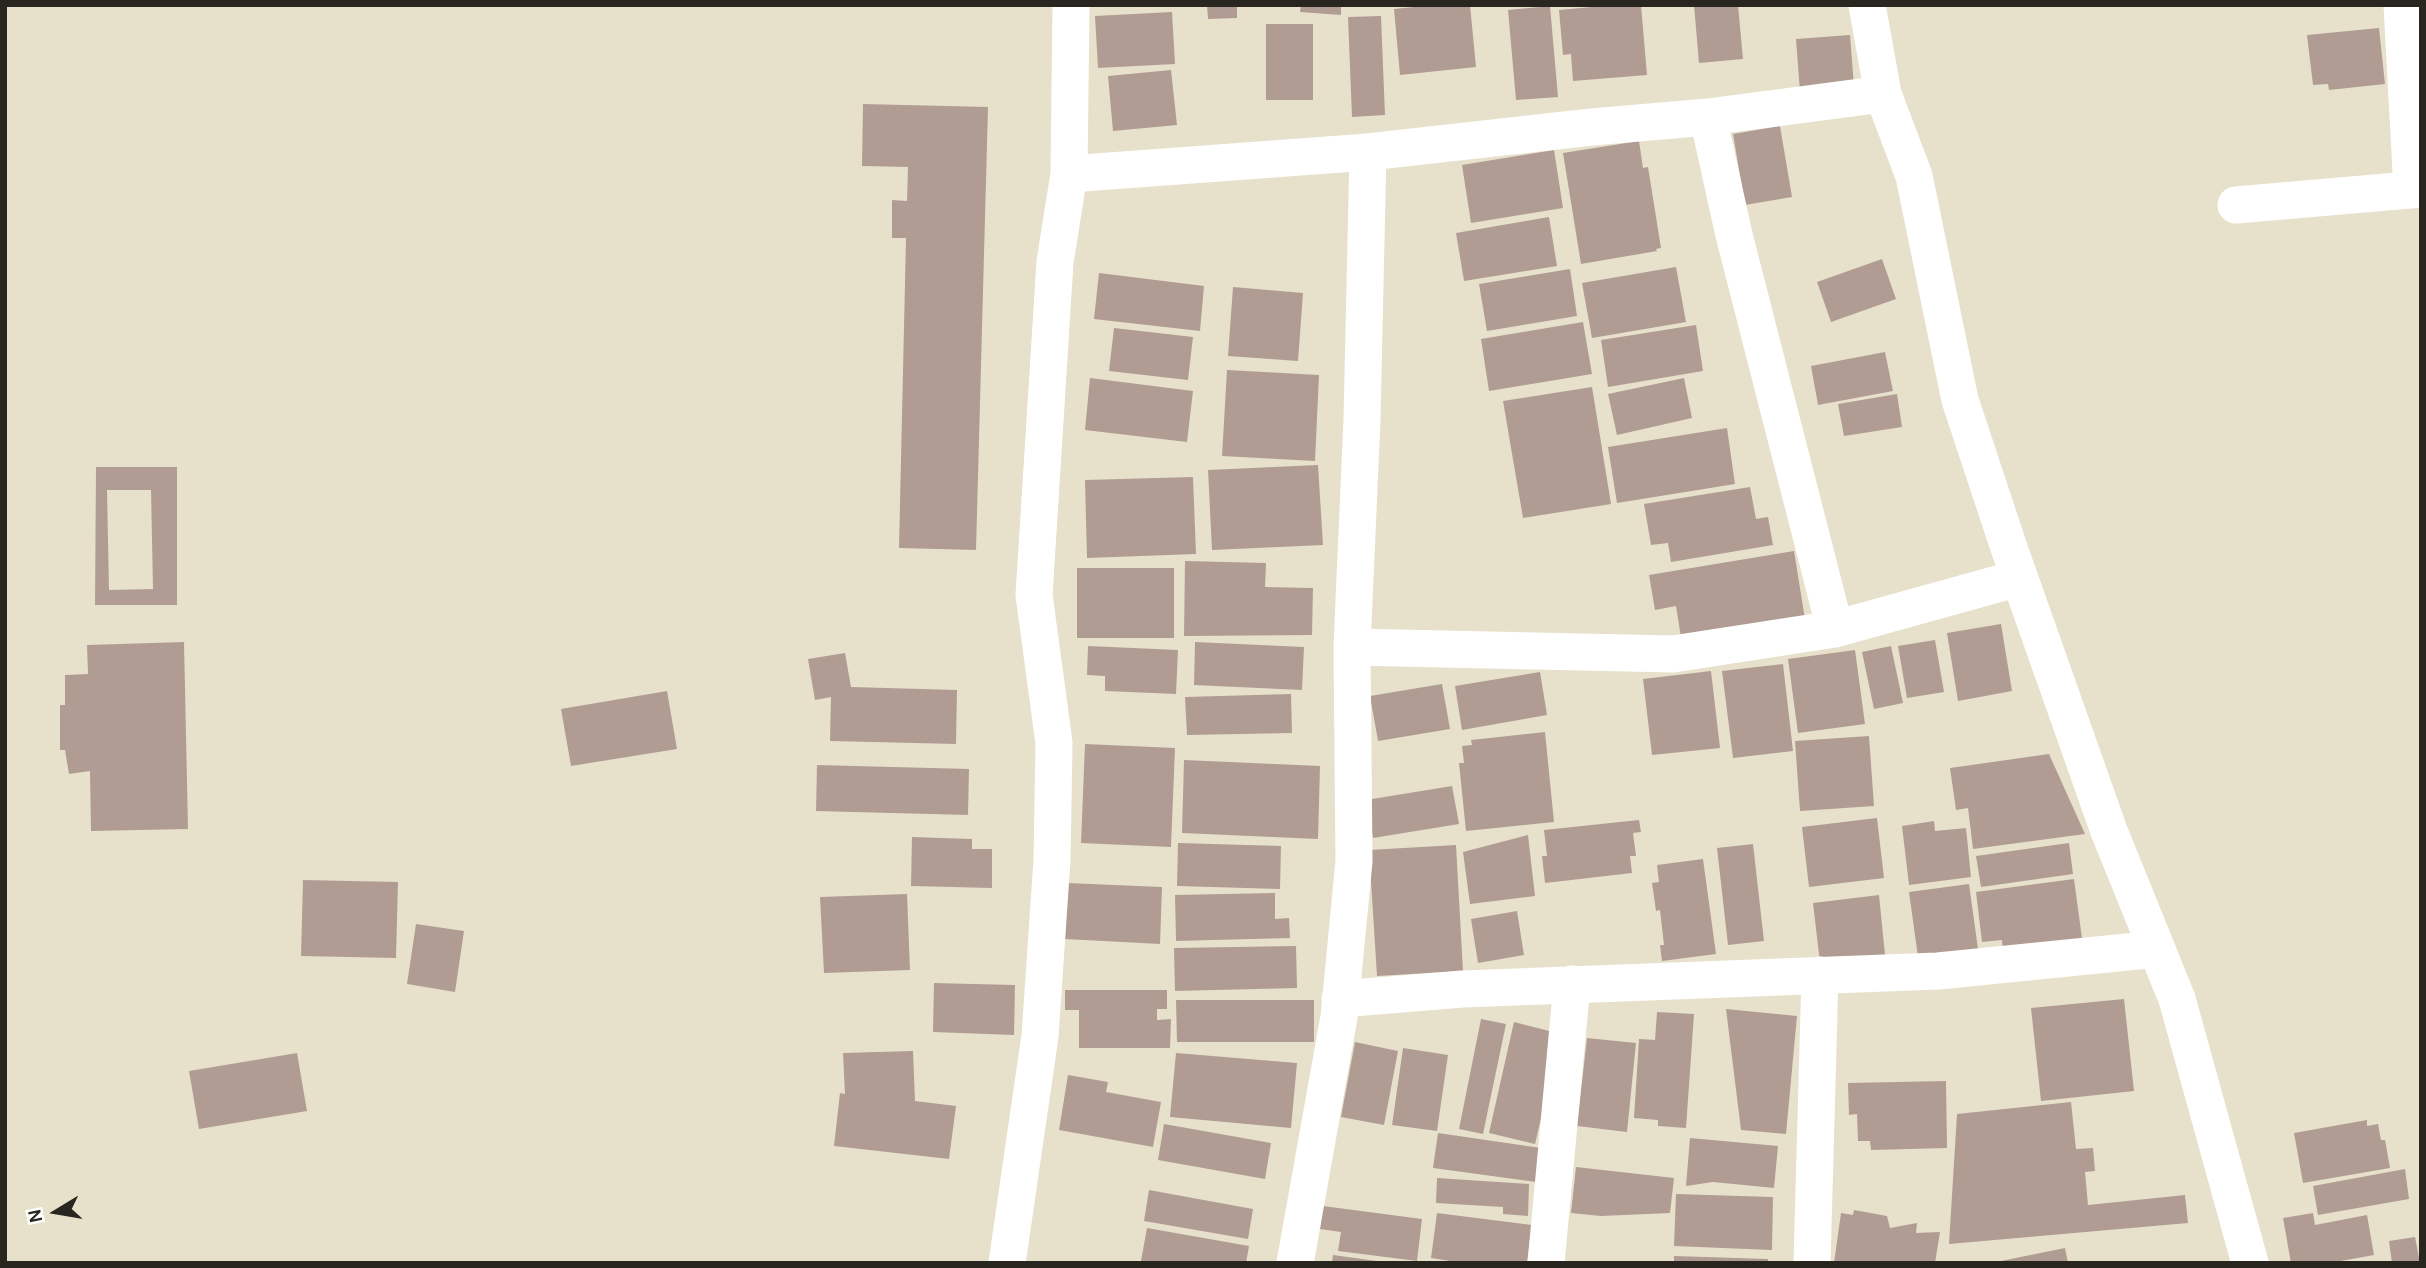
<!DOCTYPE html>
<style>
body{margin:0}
#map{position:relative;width:2426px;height:1268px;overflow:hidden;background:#e7e1cc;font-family:Karla,sans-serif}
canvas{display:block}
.frame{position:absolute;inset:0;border:7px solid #28261e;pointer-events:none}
.north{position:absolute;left:21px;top:1177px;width:70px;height:70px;-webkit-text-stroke:5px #fff;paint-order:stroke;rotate:259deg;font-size:19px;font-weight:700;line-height:28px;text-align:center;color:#28261e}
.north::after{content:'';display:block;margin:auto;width:24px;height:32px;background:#28261e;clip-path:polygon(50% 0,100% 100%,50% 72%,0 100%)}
</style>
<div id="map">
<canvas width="2426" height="1268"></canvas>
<div class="frame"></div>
<div class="north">N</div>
</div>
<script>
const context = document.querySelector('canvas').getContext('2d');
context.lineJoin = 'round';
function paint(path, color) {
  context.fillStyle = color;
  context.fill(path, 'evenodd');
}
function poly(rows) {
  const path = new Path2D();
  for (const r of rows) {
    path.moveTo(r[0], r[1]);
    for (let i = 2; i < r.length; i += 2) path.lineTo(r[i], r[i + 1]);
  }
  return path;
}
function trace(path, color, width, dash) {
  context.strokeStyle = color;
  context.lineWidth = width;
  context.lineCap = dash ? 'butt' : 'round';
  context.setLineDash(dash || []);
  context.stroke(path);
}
const building = poly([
 [1207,5,1237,5,1237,18,1208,19],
 [1301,5,1341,5,1341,15,1300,12],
 [1434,5,1470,5,1476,67,1400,75,1394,9],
 [1614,5,1641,5,1647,75,1573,81,1571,54,1563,55,1559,10],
 [1694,5,1738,5,1743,59,1699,63],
 [1550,6,1558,97,1516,100,1508,10],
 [1172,12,1175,64,1098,68,1095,16],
 [1381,16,1385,115,1352,117,1348,17],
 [1266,24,1313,24,1313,100,1266,100],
 [2379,28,2385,84,2329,90,2328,84,2313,85,2307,35],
 [1850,35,1854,87,1800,92,1796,39],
 [1171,70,1177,125,1113,131,1108,76],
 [863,104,988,107,976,550,899,548,906,238,892,238,892,200,907,201,908,167,862,166],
 [1780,126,1792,197,1745,205,1733,134],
 [1639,141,1643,168,1648,167,1661,248,1656,249,1657,251,1581,264,1563,153],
 [1554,150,1563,208,1471,223,1462,165],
 [1549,217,1557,266,1464,281,1456,233],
 [1882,259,1896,299,1831,322,1817,282],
 [1676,267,1686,322,1592,338,1582,283],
 [1570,269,1577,316,1487,331,1479,284],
 [1099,273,1204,286,1200,331,1094,319],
 [1233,287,1303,293,1298,361,1228,356],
 [1583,322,1592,374,1489,391,1481,339],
 [1696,325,1703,371,1608,387,1601,340],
 [1114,328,1193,337,1188,380,1109,371],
 [1885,352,1893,391,1818,405,1811,366],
 [1227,370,1319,375,1315,461,1222,456],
 [1090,378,1193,391,1187,442,1085,430],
 [1684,378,1692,418,1617,435,1608,394],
 [1592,387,1611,504,1523,518,1503,401],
 [1897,394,1902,427,1844,436,1838,404],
 [1727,428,1735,484,1617,503,1608,447],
 [1318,465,1323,545,1212,550,1208,470],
 [96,467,177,467,177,605,95,605],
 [107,490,151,490,153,589,109,590],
 [1193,477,1196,554,1087,558,1085,480],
 [1750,487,1756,519,1768,517,1773,545,1671,562,1668,543,1651,545,1644,504],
 [1794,551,1805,619,1682,644,1676,606,1655,610,1649,575],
 [1185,561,1266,563,1265,587,1313,588,1312,635,1184,636],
 [1077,568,1174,568,1174,638,1077,638],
 [2001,624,2012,691,1958,701,1947,633],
 [1935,640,1944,692,1907,698,1898,646],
 [184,642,188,829,91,831,90,771,69,774,65,750,60,750,60,705,65,705,65,675,88,674,87,645],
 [1195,642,1304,647,1302,690,1194,685],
 [1088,646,1178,650,1176,694,1105,691,1105,676,1087,675],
 [1891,646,1903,703,1874,709,1862,652],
 [1855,650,1865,724,1798,733,1788,659],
 [845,653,851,687,957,690,956,744,830,741,831,697,815,700,808,659],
 [1783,664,1793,751,1733,758,1722,671],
 [1711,671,1720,748,1652,755,1643,679],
 [1540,672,1547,715,1462,730,1455,686],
 [1442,684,1450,729,1378,741,1370,696],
 [667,691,677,749,571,766,561,709],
 [1291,694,1292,733,1187,735,1185,697],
 [1545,732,1554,822,1466,831,1459,763,1464,763,1462,746,1472,745,1471,740],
 [1869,736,1874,806,1800,811,1795,741],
 [1085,744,1175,748,1171,847,1081,843],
 [2049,754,2085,834,1973,849,1968,808,1956,810,1950,768],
 [1184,760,1320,766,1318,839,1182,833],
 [817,765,969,769,968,815,816,811],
 [1452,786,1459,824,1373,838,1366,800],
 [1877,818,1884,878,1809,887,1802,827],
 [1639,820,1641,832,1633,833,1636,856,1630,856,1632,873,1545,883,1542,856,1547,856,1544,830],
 [1934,821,1935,831,1966,828,1971,877,1909,885,1902,826],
 [1528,835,1535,896,1470,904,1463,852],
 [912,837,972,839,972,849,992,849,992,888,911,886],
 [1178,843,1281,846,1280,889,1177,886],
 [2069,843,2073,874,1981,887,1976,856],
 [1753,844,1764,941,1728,945,1717,848],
 [1456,845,1463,971,1377,976,1369,850],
 [1703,859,1716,954,1662,961,1660,945,1664,945,1660,910,1656,911,1652,883,1659,882,1657,865],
 [2074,879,2083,946,2003,953,2002,940,1982,942,1976,892],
 [303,880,398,882,396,958,301,956],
 [1067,883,1162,887,1160,944,1065,939],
 [1969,884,1978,949,1918,957,1909,892],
 [1275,893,1275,919,1289,918,1290,938,1176,941,1175,895],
 [907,894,910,970,824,973,820,897],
 [1879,895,1885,955,1820,963,1813,903],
 [1517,911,1524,955,1478,963,1471,919],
 [416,924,464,931,455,992,407,984],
 [1296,946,1297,988,1175,991,1174,948],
 [934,983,1015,985,1014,1035,933,1032],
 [1065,990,1167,990,1167,1009,1157,1009,1157,1020,1171,1019,1170,1048,1079,1048,1079,1010,1065,1010],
 [2124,999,2134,1091,2041,1101,2031,1008],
 [1176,1000,1314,1000,1314,1042,1177,1042],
 [1726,1009,1797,1016,1786,1134,1741,1130],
 [1657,1012,1694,1014,1686,1128,1658,1126,1658,1120,1634,1118,1639,1039,1655,1040],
 [1481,1019,1506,1024,1483,1134,1459,1129],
 [1514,1022,1561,1034,1535,1144,1489,1133],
 [1587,1038,1636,1043,1627,1132,1577,1126],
 [1355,1042,1398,1051,1384,1125,1341,1117],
 [1403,1048,1448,1055,1437,1131,1392,1125],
 [913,1051,915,1101,956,1106,949,1159,834,1146,840,1093,845,1094,843,1053],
 [297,1053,307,1111,199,1129,189,1071],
 [1176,1053,1297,1063,1291,1128,1170,1117],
 [1068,1075,1108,1082,1106,1092,1161,1102,1153,1147,1059,1130],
 [1946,1081,1947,1148,1871,1150,1870,1141,1858,1141,1857,1114,1849,1115,1848,1083],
 [2071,1102,2076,1149,2093,1148,2095,1171,2085,1172,2088,1205,2185,1195,2188,1223,1949,1244,1957,1114],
 [2367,1120,2367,1126,2378,1124,2381,1140,2385,1140,2390,1168,2303,1183,2294,1133],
 [1164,1124,1271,1143,1265,1179,1158,1160],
 [1438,1133,1541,1148,1536,1182,1433,1168],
 [1690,1138,1778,1146,1774,1188,1713,1182,1686,1186],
 [1576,1167,1674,1178,1670,1213,1601,1216,1571,1213],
 [2405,1169,2409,1199,2318,1215,2313,1186],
 [1437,1178,1529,1184,1528,1216,1503,1214,1503,1207,1436,1203],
 [1149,1190,1253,1209,1248,1239,1144,1221],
 [1676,1194,1773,1197,1772,1250,1674,1246],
 [1323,1206,1422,1219,1417,1261,1338,1251,1341,1232,1320,1229],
 [1854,1210,1887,1216,1890,1228,1917,1223,1916,1233,1940,1232,1935,1263,1834,1263,1841,1213,1853,1215],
 [1437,1213,1532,1225,1527,1263,1462,1263,1431,1258],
 [2313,1213,2315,1225,2367,1215,2374,1255,2330,1263,2291,1263,2283,1218],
 [1147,1228,1249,1246,1246,1263,1153,1263,1141,1261],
 [2415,1237,2420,1263,2392,1263,2389,1241],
 [2065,1248,2068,1263,1996,1263,1996,1262],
 [1333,1255,1377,1261,1377,1263,1332,1263],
 [1674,1256,1768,1259,1768,1263,1674,1263]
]);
const street = poly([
 [1867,5,1883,94,1914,176,1960,400,2009,548,2109,831,2177,999,2250,1263],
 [2402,5,2412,190],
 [1708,117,1734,235,1835,629],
 [1069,174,1368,152,1592,127,1708,117,1883,94],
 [2236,205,2421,189],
 [1352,647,1673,654,1835,629,2019,578],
 [1340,999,1463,989,1938,971,2157,949],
 [1007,1263,1040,1036,1052,860,1054,743,1034,595,1055,262,1069,174,1071,5],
 [1295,1263,1339,1017,1354,861,1352,647,1362,419,1368,152],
 [1546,1263,1572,984],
 [1812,1263,1820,975]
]);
paint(building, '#b19c93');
trace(street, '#fff', 37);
</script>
